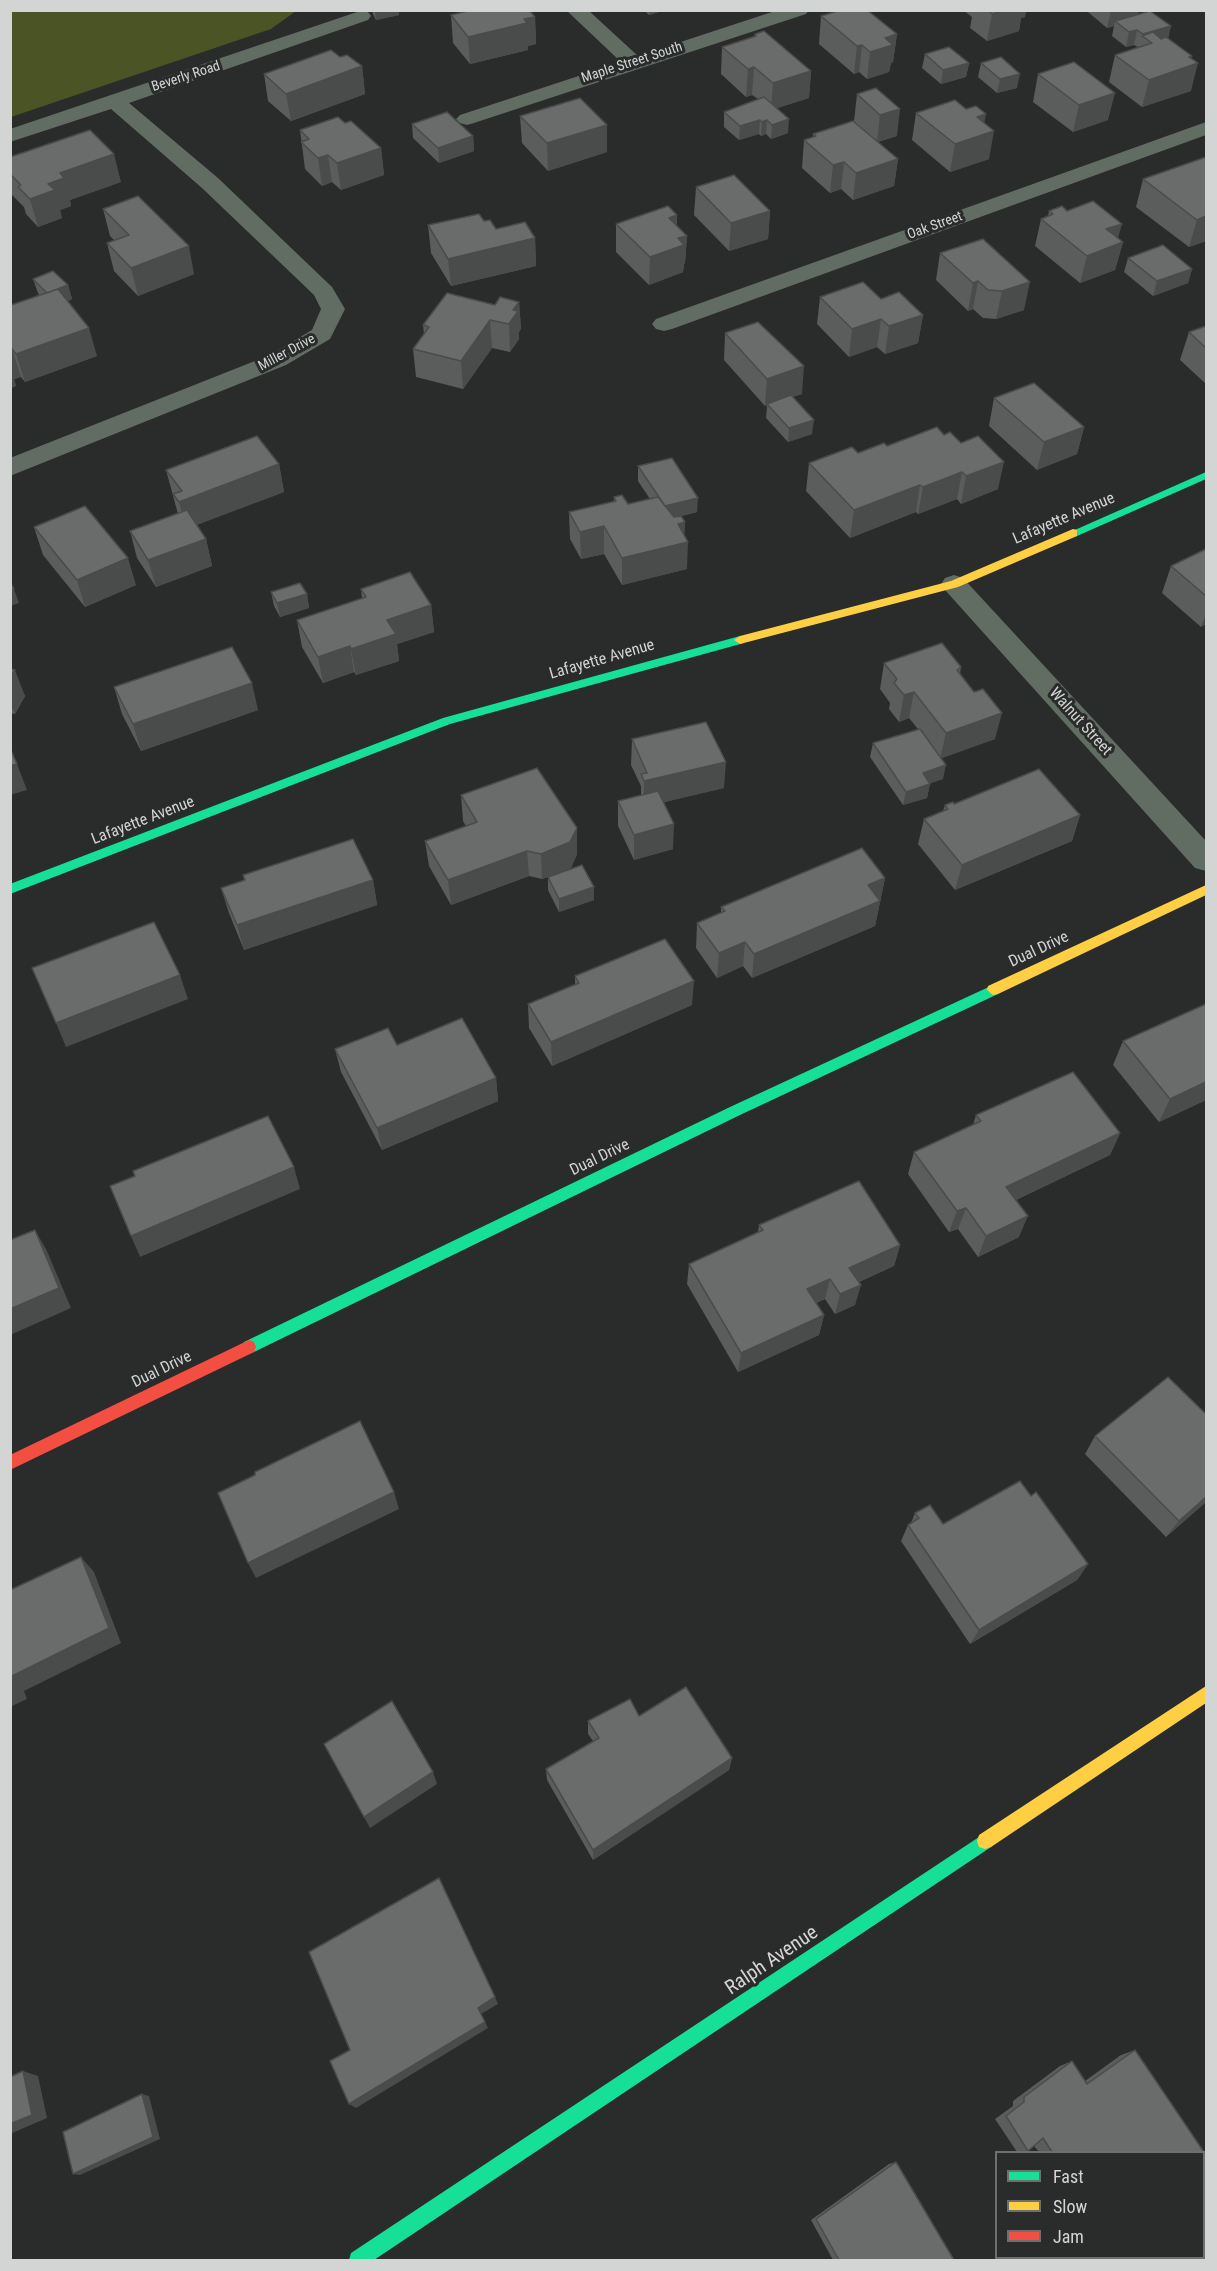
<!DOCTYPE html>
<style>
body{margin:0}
#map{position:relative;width:1217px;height:2271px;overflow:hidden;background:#2a2b2b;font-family:"Roboto Condensed",sans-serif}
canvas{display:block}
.frame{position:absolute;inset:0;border:12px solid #d3d5d5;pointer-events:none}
.legend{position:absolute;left:995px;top:2151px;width:210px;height:108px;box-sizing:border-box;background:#292c2b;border:2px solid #6d706f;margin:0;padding:8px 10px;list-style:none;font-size:18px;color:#d3d5d5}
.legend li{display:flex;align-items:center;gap:12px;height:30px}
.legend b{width:30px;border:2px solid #6d706f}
</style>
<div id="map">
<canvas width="1217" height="2271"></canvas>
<div class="frame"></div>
<ul class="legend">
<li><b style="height:8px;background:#16e098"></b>Fast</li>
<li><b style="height:8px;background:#ffcf43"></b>Slow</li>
<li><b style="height:8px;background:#f24e42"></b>Jam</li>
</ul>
</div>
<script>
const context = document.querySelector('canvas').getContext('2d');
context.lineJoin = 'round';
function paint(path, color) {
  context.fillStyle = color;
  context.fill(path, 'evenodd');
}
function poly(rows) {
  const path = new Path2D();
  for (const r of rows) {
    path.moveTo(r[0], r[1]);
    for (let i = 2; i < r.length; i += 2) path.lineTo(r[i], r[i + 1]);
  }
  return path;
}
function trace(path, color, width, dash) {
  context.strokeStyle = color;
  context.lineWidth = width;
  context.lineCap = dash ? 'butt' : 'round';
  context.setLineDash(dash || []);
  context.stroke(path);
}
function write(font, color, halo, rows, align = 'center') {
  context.font = font + ' "Roboto Condensed",sans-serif';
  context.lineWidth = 6;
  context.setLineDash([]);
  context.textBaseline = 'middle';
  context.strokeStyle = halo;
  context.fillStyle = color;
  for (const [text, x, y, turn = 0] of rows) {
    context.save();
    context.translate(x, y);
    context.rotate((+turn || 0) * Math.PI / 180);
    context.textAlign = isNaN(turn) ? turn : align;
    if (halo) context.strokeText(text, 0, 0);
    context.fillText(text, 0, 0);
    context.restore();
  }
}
const forest = poly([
 [10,11,11,10,296,11,271,29,11,117]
]);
const street = poly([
 [363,10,368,12,371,16,368,20,129,103,218,178,332,287,345,309,330,339,286,365,10,476,10,458,270,355,312,330,321,309,314,295,202,188,111,109,10,142,10,129,363,10],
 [566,10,588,10,638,56,778,10,809,10,806,14,474,123,467,125,460,123,456,119,460,115,621,62,566,10],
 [1206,122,1206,135,672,329,664,331,656,329,652,324,656,319,1206,122],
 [954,575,963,578,1206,841,1206,871,1195,868,945,590,941,584,945,578,954,575]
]);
const fast = poly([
 [1206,472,1206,479,1077,536,1073,537,1068,533,1206,472],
 [740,636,744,637,744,643,450,724,10,894,10,884,443,718,740,636],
 [993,985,998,986,999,990,998,994,740,1115,254,1352,249,1354,244,1352,242,1347,244,1342,730,1107,993,985],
 [985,1833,991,1835,993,1841,991,1847,374,2260,349,2260,351,2253,985,1833]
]);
const slow = poly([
 [1073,529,1077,530,1077,536,958,587,740,644,734,640,740,636,951,581,1073,529],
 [1206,885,1206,895,998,994,993,995,987,990,988,986,1206,885],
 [1206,1686,1206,1703,991,1847,985,1849,979,1847,977,1841,979,1835,1206,1686]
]);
const jam = poly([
 [249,1340,254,1342,256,1347,254,1352,10,1470,10,1455,249,1340]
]);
const wall = poly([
 [372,10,399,10,399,15,376,20,373,14],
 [644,10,665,10,649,15],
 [963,10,1026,10,1025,17,1021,18,1019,31,987,41,970,28,972,17],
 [1089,10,1139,10,1138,14,1192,59,1191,91,1142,107,1109,82,1115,55,1138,47,1134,45,1126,47,1112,36,1114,26,1107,28,1088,12],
 [451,15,535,17,536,44,528,46,528,50,470,64,453,43],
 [821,16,897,34,893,62,891,63,889,72,867,79,859,72,854,74,819,44],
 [755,34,811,71,809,98,777,108,788,133,771,139,766,134,761,136,759,134,739,140,724,127,724,112,758,99,752,95,746,97,721,74,722,47,754,37],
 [925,54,969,63,966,77,941,84,922,68],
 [981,63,1017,88,997,93,978,77],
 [362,66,365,94,291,121,268,101,264,74],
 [1038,74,1108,120,1073,132,1033,102],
 [876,88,897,136,878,142,898,159,894,186,853,200,841,189,830,193,802,168,804,140,813,137,813,134,854,121,857,94],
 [916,113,984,123,989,159,950,172,912,140],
 [520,116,607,125,607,152,548,171,522,143],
 [345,123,381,148,384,175,341,190,332,182,322,186,305,169,300,130],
 [412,124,473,136,474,151,439,163,413,138],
 [10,157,121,182,70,200,71,206,60,210,62,218,38,227,26,214,24,207,10,193],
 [1206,157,1206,241,1189,247,1136,207,1143,179],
 [696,187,770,211,768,239,729,251,694,215],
 [103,209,194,274,138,296,114,271,107,243,114,240,110,236],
 [1049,211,1067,211,1118,239,1123,242,1115,270,1080,283,1035,246,1041,219,1048,216],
 [677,215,677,226,687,236,685,263,684,264,683,272,649,285,616,252,616,224],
 [484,221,496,229,535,238,536,266,451,286,431,253,428,225],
 [983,239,1024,310,996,319,983,318,973,309,968,311,936,280,940,253],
 [1128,258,1192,269,1188,283,1153,296,1124,272],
 [33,279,68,285,72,299,68,301,97,356,25,382,21,377,14,379,16,386,10,388,10,301,12,305,39,295,38,293],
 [820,297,881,299,923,315,918,343,885,354,877,347,849,357,817,324],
 [519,302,521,329,519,332,519,339,510,352,492,348,463,389,416,377,413,349,424,334,423,325,495,305],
 [1206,326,1206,384,1180,360,1189,332],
 [725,333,802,394,792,397,812,434,788,442,766,418,767,406,765,406,724,360],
 [994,398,1084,427,1077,454,1037,470,989,426],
 [937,427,998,489,961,504,957,499,918,514,916,512,850,538,806,491,809,463,887,446],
 [279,464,284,492,196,525,206,539,212,566,156,587,137,558,130,531,178,514,166,470],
 [638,466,697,512,681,516,685,522,684,535,687,569,622,585,604,554,581,559,570,539,569,512,614,502,614,497,628,504,650,499,638,481],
 [34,527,136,585,85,607,43,555],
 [1206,549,1206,624,1201,627,1162,593,1171,566],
 [361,589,431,605,434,632,397,644,399,661,356,675,354,672,323,683,302,647,297,620,362,599],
 [271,592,307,594,309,608,280,617,274,606],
 [884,663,961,667,960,674,995,739,941,758,943,779,930,783,927,798,903,805,870,757,873,743,918,729,909,718,899,722,889,709,890,703,880,689],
 [10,669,25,696,15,714,10,713],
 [114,687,258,710,141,751,122,714],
 [632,739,724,788,664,802,673,849,634,860,618,826,618,801,641,795,641,786,631,765],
 [461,795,577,828,577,854,571,868,552,875,594,900,559,912,548,890,548,877,542,879,529,876,451,905,429,866,425,841,466,826,463,821],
 [954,804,1080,815,1072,841,955,890,918,844,924,819,943,811,945,805],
 [243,875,373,880,377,905,244,950,229,913,221,888,244,880],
 [885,878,875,926,752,978,743,966,717,978,696,948,697,923,721,913,721,907],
 [575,976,692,1005,552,1066,529,1028,528,1004,575,984],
 [1123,1041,1206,1100,1159,1122,1113,1065],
 [397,1045,496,1078,498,1101,382,1150,341,1072,335,1049],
 [976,1115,1120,1133,1110,1155,1016,1200,1019,1237,978,1257,958,1229,949,1232,908,1174,914,1152,973,1125],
 [759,1225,900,1245,894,1266,859,1282,855,1305,835,1314,825,1299,816,1303,824,1315,819,1335,738,1372,687,1284,689,1264,758,1232],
 [1095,1436,1206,1502,1166,1537,1085,1454],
 [1031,1496,1088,1564,1077,1580,970,1644,901,1541,908,1525,911,1523,915,1513,943,1524],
 [639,1716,732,1758,729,1770,593,1860,547,1780,546,1769,593,1741,588,1734,588,1721],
 [1135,2050,1203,2152,1039,2152,1034,2146,1028,2151,1017,2152,995,2119,1013,2106,1013,2101,1060,2066,1072,2061,1085,2081,1121,2055],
 [896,2162,954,2260,833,2260,811,2220,889,2164]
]);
const shadedWall = poly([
 [375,10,399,10,399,15,376,20],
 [649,10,665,10,649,15],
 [1002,10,1026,10,1025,17,1021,18,1019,31,987,41,992,14],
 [1111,10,1139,10,1137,20,1115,21,1114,26,1107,28],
 [535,17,536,44,528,46,528,50,470,64,468,37],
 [1171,26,1168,40,1152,43,1142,36,1143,34],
 [1137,30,1134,45,1126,47,1129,32],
 [897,34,893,62,891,63,889,72,867,79,870,52,885,38],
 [862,45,859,72,854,74,857,46],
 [1192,56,1190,66,1198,63,1191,91,1142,107,1149,80],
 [969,63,966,77,941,84,943,70],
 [362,66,365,94,291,121,286,94],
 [754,67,752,95,746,97,748,69],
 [811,71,809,98,771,110,773,83],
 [1020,74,1017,88,997,93,1000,79],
 [1115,93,1108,120,1073,132,1079,105],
 [900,109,897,136,877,142,880,115],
 [986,114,982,135,994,131,989,159,950,172,955,144,977,117],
 [789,119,788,133,771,139,772,125],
 [760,120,759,134,739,140,740,126],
 [767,120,766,134,761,136,762,122],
 [607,125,607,152,548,171,547,143],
 [473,136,474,151,439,163,438,148],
 [381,148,384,175,341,190,337,163],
 [114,154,121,182,70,200,71,206,60,210,62,218,38,227,30,199,48,184,60,173],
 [328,155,332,182,322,186,318,158],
 [898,159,894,186,853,200,856,173],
 [844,162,841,189,830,193,833,165],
 [770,211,768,239,729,251,731,223],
 [677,215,676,243,669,218],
 [1206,216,1206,241,1189,247,1197,220],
 [1122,224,1116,245,1123,242,1115,270,1080,283,1087,256,1106,229],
 [687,236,685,263,684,264,683,272,649,285,650,257,678,238],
 [535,238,536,266,451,286,448,259],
 [189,246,194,274,138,296,131,268],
 [1192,269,1188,283,1153,296,1157,281],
 [978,281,973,309,968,311,973,283],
 [1030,282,1024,310,996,319,1002,291],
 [68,285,72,299,53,308,48,293],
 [519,302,521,329,519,332,519,339,510,352,509,324,513,310],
 [923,315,918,343,885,354,889,326],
 [881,319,877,347,849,357,852,329],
 [490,320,492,348,463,389,461,361],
 [89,328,97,356,25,382,16,354],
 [12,349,21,377,14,379,16,386,10,388,10,350],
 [804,366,802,394,768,405,767,404,767,406,765,406,767,379],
 [814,420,812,434,788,442,789,428],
 [1084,427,1077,454,1037,470,1044,442],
 [1004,462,998,489,961,504,966,476],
 [279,464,284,492,186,529,179,502],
 [962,472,957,499,918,514,923,487],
 [920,485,916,512,850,538,854,510],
 [698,498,697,512,664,521,665,507],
 [685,522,684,543,688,542,687,569,622,585,622,558,678,524],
 [604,526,604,554,581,559,580,532],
 [206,539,212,566,156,587,148,560],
 [128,558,136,585,85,607,77,580],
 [14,589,19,603,10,606,10,590],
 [307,594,309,608,280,617,277,603],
 [431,605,434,632,397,644,399,661,356,675,351,649,387,620],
 [1206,613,1206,624,1201,627],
 [350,646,354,672,323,683,318,657],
 [15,670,25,696,15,714,10,704,10,677],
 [252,683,258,710,141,751,133,724],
 [914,692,909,718,899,722,904,695],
 [1002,713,995,739,940,759,946,733],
 [726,762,724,788,644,807,644,781],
 [17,764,27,790,10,795,10,766],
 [946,765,943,779,920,787,923,773],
 [930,784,927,798,903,805,906,792],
 [1080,815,1072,841,955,890,962,865],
 [674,824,673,849,634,860,634,835],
 [577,828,577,854,571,868,542,879,541,854],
 [527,851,529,876,451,905,448,880],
 [885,878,875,926,752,978,754,954,868,885],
 [373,880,377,905,244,950,237,925],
 [594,887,594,900,559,912,559,899],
 [745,942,743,966,717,978,719,953],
 [180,975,188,999,66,1047,56,1023],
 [694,981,692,1005,552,1066,551,1042],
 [496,1078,498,1101,382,1150,377,1128],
 [1206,1082,1206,1100,1159,1122,1170,1099],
 [1120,1133,1110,1155,998,1208,1006,1187],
 [294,1167,300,1189,140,1257,131,1236],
 [966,1208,958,1229,949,1232,957,1211],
 [1028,1216,1019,1237,978,1257,986,1236],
 [35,1230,47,1251,71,1308,10,1335,10,1309],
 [900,1245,894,1266,844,1288,849,1268],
 [830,1279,825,1299,803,1309,807,1289],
 [861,1285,855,1305,835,1314,840,1294],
 [824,1315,819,1335,738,1372,741,1353],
 [394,1492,399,1509,256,1578,248,1563],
 [1206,1497,1206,1502,1166,1537,1179,1521],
 [81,1557,94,1572,121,1643,24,1691,27,1699,10,1707,10,1677],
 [1088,1564,1077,1580,970,1644,979,1630],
 [732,1758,729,1770,593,1860,593,1850],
 [433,1772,437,1784,370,1828,364,1817],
 [495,1997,498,2004,481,2014,488,2028,356,2108,349,2104,478,2008],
 [23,2071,38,2076,47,2118,10,2134,10,2124],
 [142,2094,149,2096,160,2139,80,2175,73,2174]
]);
const building = poly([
 [472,10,529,10,535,17,524,19,527,23,468,37,451,15,472,10],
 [841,10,867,10,897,34,885,38,893,45,870,52,862,45,857,46,821,16,841,10],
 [988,10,1002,10,992,14,988,10],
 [1150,11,1171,26,1143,34,1137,30,1129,32,1115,21,1150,11],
 [764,31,811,71,773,83,754,67,748,69,722,47,756,36,755,34,764,31],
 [1153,32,1161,39,1166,37,1192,56,1189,57,1198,63,1149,80,1115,55,1152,43,1142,36,1153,32],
 [949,47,969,63,943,70,925,54,949,47],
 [331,50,340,57,347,55,362,66,286,94,264,74,331,50],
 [1001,57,1020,74,1000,79,981,63,1001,57],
 [1074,62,1115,93,1079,105,1038,74,1074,62],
 [876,88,900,109,880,115,857,94,876,88],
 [764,97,789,119,772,125,767,120,762,122,760,120,740,126,724,112,764,97],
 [580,98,607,125,547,143,520,116,580,98],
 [955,100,966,109,976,106,986,114,977,117,994,131,955,144,916,113,955,100],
 [447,112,473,136,438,148,412,124,447,112],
 [338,117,345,123,351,121,381,148,337,163,328,155,318,158,301,142,309,139,300,130,338,117],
 [853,121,898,159,856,173,844,162,833,165,804,140,816,136,813,134,853,121],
 [90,130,114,154,60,173,64,178,48,184,55,190,30,199,18,187,21,185,10,174,10,157,90,130],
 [1206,157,1206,216,1197,220,1143,179,1206,157],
 [734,175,770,211,731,223,696,187,734,175],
 [138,196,189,246,131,268,107,243,129,235,103,209,138,196],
 [1093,201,1122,224,1106,229,1123,242,1087,256,1041,219,1053,214,1049,211,1062,206,1067,211,1093,201],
 [668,206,677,215,669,218,687,236,678,238,684,245,650,257,616,224,668,206],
 [479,214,484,221,490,220,496,229,525,222,535,238,448,259,428,225,479,214],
 [983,239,1030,282,1002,291,988,290,978,281,973,283,940,253,983,239],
 [1163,245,1192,269,1157,281,1128,258,1163,245],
 [53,271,68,285,47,293,33,279,53,271],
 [863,282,881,299,899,292,923,315,889,326,881,319,852,329,820,297,863,282],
 [58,289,89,328,16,354,12,349,10,350,10,302,11,305,58,289],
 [447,293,495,305,500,297,519,302,513,310,518,311,509,324,490,320,461,361,413,349,429,327,423,325,447,293],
 [758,322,804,366,767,379,725,333,758,322],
 [1206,326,1206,348,1189,332,1206,326],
 [1034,383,1084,427,1044,442,994,398,1034,383],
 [791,395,814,420,789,428,767,404,791,395],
 [937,427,944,435,950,432,961,443,978,436,1004,462,966,476,962,472,923,487,920,485,854,510,809,463,852,447,858,453,884,443,887,446,937,427],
 [257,436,279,464,179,502,173,494,182,491,166,470,257,436],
 [672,458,698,498,665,506,638,466,672,458],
 [622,495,628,504,658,497,674,517,681,516,685,522,678,524,688,542,622,558,604,526,580,532,569,512,616,501,614,497,622,495],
 [85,506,128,558,77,580,34,527,85,506],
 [187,510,206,539,148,560,130,531,187,510],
 [1206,549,1206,596,1171,566,1206,549],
 [410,572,431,605,387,620,396,634,351,649,350,646,318,657,297,620,366,597,361,589,410,572],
 [10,582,14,589,10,590,10,582],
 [300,583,307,594,277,603,271,592,300,583],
 [942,643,961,667,957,670,974,692,983,689,1002,713,946,733,914,692,904,695,894,683,897,679,884,663,942,643],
 [232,647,252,683,133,724,114,687,232,647],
 [10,669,15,670,10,677,10,669],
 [706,722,726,762,644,781,641,774,647,773,632,739,706,722],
 [920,729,946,765,923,773,930,784,906,792,873,743,920,729],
 [10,748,17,764,10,766,10,748],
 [537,768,577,828,570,842,541,854,527,851,448,880,425,841,477,822,461,795,537,768],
 [1039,769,1080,815,962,865,924,819,948,809,945,805,953,802,954,804,1039,769],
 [658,791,674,824,634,835,618,801,658,791],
 [353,839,373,880,237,925,221,888,245,880,243,875,353,839],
 [862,848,885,878,868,885,880,901,754,954,745,942,719,953,697,923,725,911,721,907,862,848],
 [582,865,594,887,559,899,548,877,582,865],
 [154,922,180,975,56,1023,32,968,154,922],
 [665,939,694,981,551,1042,528,1004,579,983,575,976,665,939],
 [1206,1004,1206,1082,1170,1099,1123,1041,1206,1004],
 [462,1018,496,1078,377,1128,335,1049,388,1028,397,1045,462,1018],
 [1073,1072,1120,1133,1006,1187,1028,1216,986,1236,966,1208,957,1211,914,1152,981,1121,976,1115,1073,1072],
 [268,1116,294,1167,131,1236,110,1186,135,1176,133,1171,268,1116],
 [859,1181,900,1245,849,1268,861,1285,840,1294,830,1279,807,1289,824,1315,741,1353,689,1264,763,1230,759,1225,859,1181],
 [35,1230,59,1288,10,1309,10,1240,35,1230],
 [1168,1377,1206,1414,1206,1497,1179,1521,1095,1436,1168,1377],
 [360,1421,394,1492,248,1563,218,1493,255,1475,255,1472,360,1421],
 [1020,1481,1031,1496,1036,1492,1088,1564,979,1630,908,1525,919,1518,915,1513,930,1505,943,1524,1020,1481],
 [81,1557,109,1628,10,1677,10,1590,81,1557],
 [686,1687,732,1758,593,1850,546,1769,599,1738,588,1721,630,1699,639,1716,686,1687],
 [392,1701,433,1772,364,1817,324,1744,392,1701],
 [439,1878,495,1997,478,2008,485,2022,349,2104,330,2061,350,2050,309,1952,439,1878],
 [1135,2050,1206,2155,1203,2157,1203,2152,1052,2152,1043,2138,1028,2151,1006,2116,1024,2102,1024,2097,1072,2061,1087,2084,1135,2050],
 [23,2071,32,2115,10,2124,10,2077,23,2071],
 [142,2094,153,2137,73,2174,63,2132,142,2094],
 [896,2162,954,2260,839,2260,816,2219,896,2162]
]);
const farStreetnames = [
 ["Maple Street South",632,63,-18],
 ["Beverly Road",186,77,-18],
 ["Oak Street",935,226,-20],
 ["Miller Drive",287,353,-28]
];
const streetNames = [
 ["Lafayette Avenue",1064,519,-23],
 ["Lafayette Avenue",602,660,-16],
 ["Walnut Street",1080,722,48],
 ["Lafayette Avenue",143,821,-21],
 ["Dual Drive",1039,950,-25],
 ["Dual Drive",600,1158,-26],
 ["Dual Drive",162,1370,-26]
];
const nearStreetnames = [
 ["Ralph Avenue",772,1961,-34]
];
paint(forest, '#4b5424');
paint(street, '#616c62');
paint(fast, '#16e098');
paint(slow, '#ffcf43');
paint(jam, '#f24e42');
paint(wall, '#5b5c5c');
paint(shadedWall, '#4a4b4b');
paint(building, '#6a6b6b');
trace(building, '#4a4b4b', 1.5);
write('14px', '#d3d5d5', '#292c2b', farStreetnames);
write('16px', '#d3d5d5', '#292c2b', streetNames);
write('20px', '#d3d5d5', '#292c2b', nearStreetnames);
</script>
